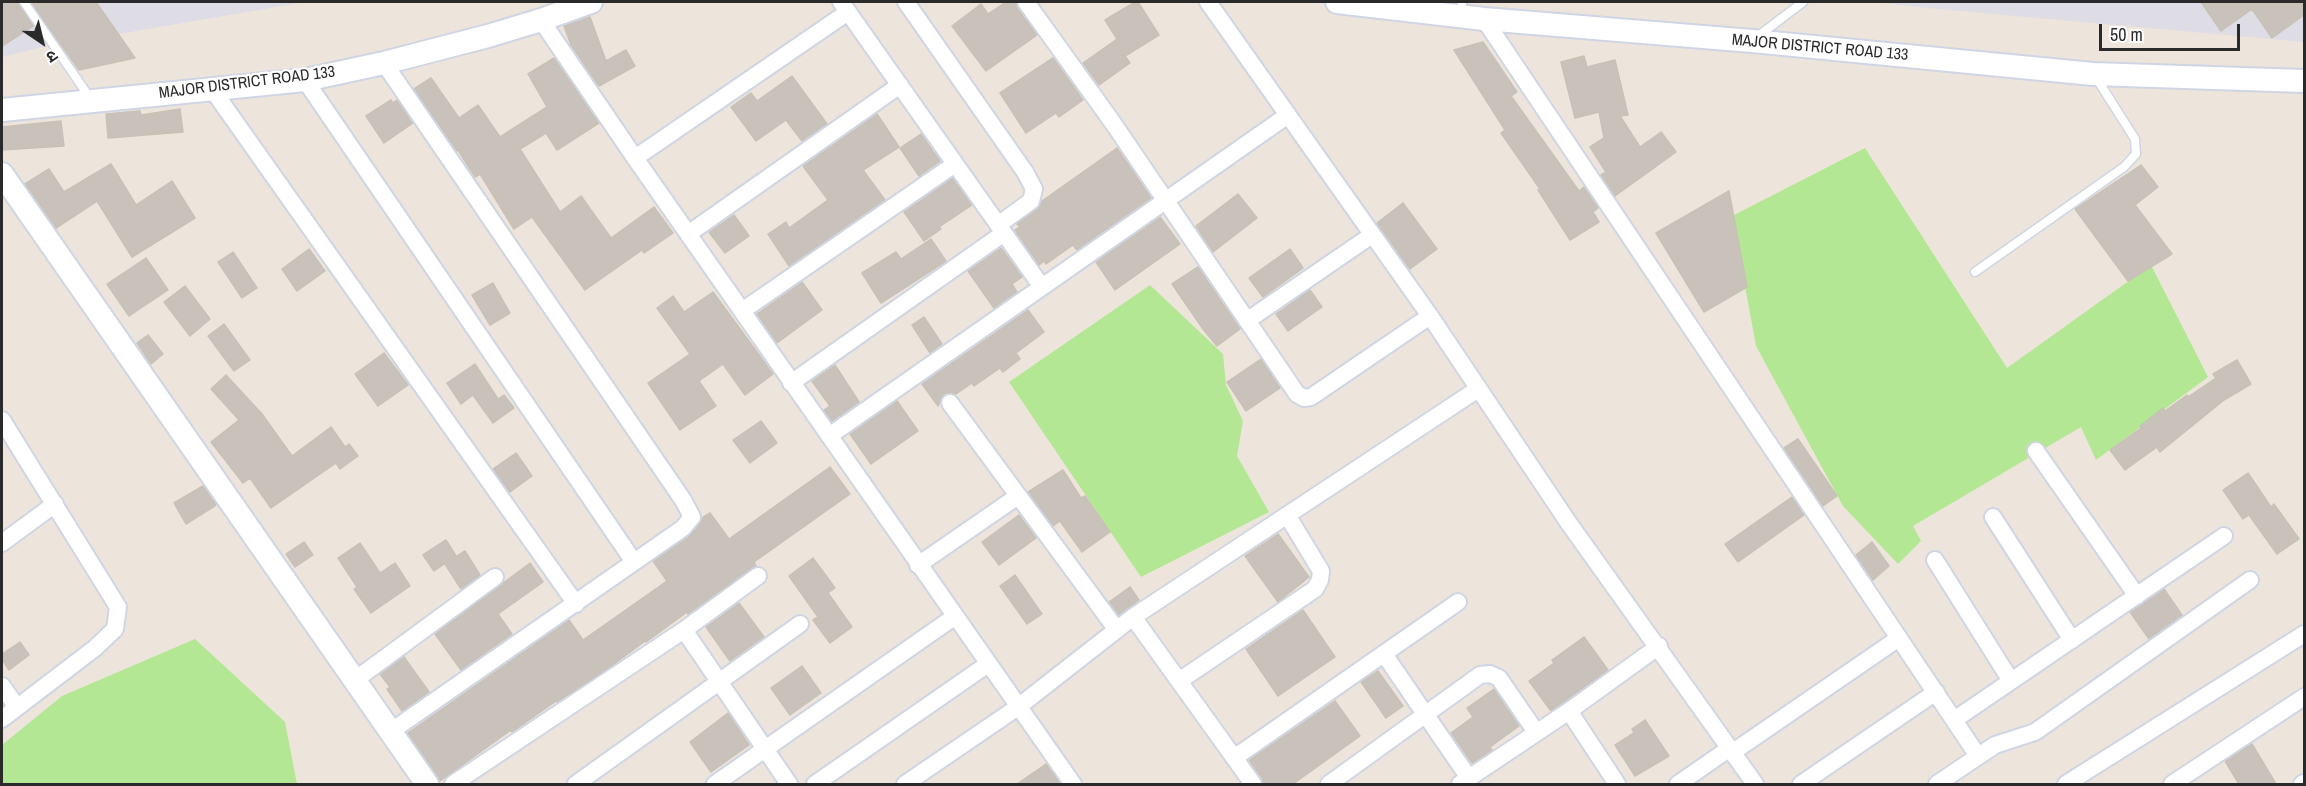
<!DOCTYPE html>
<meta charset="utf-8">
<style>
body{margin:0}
#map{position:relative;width:2306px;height:786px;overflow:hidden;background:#ede5db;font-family:"Archivo Narrow","Noto Sans Devanagari",sans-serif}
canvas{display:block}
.frame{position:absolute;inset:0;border:3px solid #2a2a2a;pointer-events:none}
.north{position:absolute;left:12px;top:12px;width:60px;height:60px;-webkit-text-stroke:4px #fff;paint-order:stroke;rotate:145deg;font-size:16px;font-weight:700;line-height:24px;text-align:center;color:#2a2a2a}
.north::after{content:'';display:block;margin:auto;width:21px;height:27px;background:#2a2a2a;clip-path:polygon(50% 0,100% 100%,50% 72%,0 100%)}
.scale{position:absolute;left:2099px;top:24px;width:141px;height:27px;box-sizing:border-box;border:3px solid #2a2a2a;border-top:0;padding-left:8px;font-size:18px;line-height:21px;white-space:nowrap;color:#2a2a2a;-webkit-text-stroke:4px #fff;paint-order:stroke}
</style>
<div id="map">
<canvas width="2306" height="786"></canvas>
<div class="frame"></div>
<div class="north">उ</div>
<div class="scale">50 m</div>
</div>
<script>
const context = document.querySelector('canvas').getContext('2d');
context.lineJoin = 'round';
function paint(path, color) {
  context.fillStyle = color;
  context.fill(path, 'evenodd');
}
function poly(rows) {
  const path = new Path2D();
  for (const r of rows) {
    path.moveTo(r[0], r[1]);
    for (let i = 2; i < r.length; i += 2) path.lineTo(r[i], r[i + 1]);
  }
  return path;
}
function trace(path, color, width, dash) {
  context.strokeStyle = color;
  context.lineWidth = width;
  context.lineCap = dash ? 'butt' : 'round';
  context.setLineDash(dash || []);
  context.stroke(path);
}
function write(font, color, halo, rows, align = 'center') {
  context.font = font + ' "Archivo Narrow",sans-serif';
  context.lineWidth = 4.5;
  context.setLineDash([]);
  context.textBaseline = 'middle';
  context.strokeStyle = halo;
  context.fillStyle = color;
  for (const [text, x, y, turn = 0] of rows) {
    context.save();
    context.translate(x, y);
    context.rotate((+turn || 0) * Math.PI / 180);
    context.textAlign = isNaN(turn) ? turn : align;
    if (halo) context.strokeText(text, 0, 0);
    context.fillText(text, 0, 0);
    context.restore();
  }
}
const industrial = poly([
 [2,2,305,2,43,47,2,57],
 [1874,2,2304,2,2304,42,1938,9]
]);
const green = poly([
 [1865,148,2007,368,2151,265,2208,377,2096,460,2081,427,1913,526,1921,541,1898,564,1843,506,1756,346,1732,216],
 [1150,285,1223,354,1226,385,1243,421,1237,456,1269,512,1141,577,1009,382],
 [195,639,285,722,297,784,2,784,2,745,62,696]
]);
const building = poly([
 [2,2,18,2,33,26,2,46,2,2],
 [31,2,96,2,135,58,79,70,31,2],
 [1006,2,1016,2,1017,8,1037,35,986,71,952,26,981,4,988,14,1006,2],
 [1135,2,1138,2,1159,35,1125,56,1130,63,1099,85,1083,63,1117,39,1105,20,1135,2],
 [2201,2,2304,2,2304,15,2272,38,2252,9,2221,31,2201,2],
 [590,17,606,61,626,50,635,66,599,86,571,45,564,26,590,17],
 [1483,42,1517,92,1511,96,1579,191,1584,187,1598,208,1593,212,1599,222,1570,240,1538,190,1540,189,1501,133,1505,130,1454,50,1483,42],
 [1584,56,1587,67,1615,60,1628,115,1620,116,1640,147,1661,132,1676,152,1615,196,1601,175,1606,172,1590,147,1604,138,1599,112,1575,118,1561,62,1584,56],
 [554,58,599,123,557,150,546,133,520,149,560,212,581,196,611,238,654,207,673,233,644,253,642,250,585,290,532,217,514,229,480,174,475,177,458,150,457,151,414,89,431,78,459,118,478,105,500,137,547,107,528,74,554,58],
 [1053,58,1083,100,1059,117,1056,113,1026,133,1000,93,1053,58],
 [792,76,827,124,802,141,786,120,756,141,731,107,751,93,757,101,792,76],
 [391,100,393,103,397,100,413,123,384,143,366,116,391,100],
 [180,109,183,132,108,138,106,114,140,111,141,115,180,109],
 [877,114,899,147,863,170,885,200,789,266,768,234,786,222,789,228,828,200,803,166,877,114],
 [61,121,64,146,2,150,2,127,61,121],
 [921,134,940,161,919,176,900,148,921,134],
 [1117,148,1151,198,1077,250,1073,245,1046,264,1044,261,1039,265,1015,230,1020,227,1017,224,1037,209,1042,201,1117,148],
 [111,164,136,205,172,181,195,218,132,257,97,201,56,228,25,184,49,169,64,192,111,164],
 [2141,165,2158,187,2135,205,2172,254,2128,281,2075,209,2141,165],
 [953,178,972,205,939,227,941,229,924,241,904,212,953,178],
 [1729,191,1747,287,1704,312,1656,233,1729,191],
 [1238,194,1257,218,1213,252,1196,226,1238,194],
 [1403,203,1437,249,1410,269,1377,223,1403,203],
 [734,215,749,236,725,253,709,232,734,215],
 [1160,217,1180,244,1115,290,1096,262,1160,217],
 [931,239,946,261,881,303,862,273,896,252,901,259,931,239],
 [1001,248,1022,277,1012,284,1017,292,994,308,968,271,1001,248],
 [309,249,325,271,297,291,282,269,309,249],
 [1290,249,1303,268,1263,297,1249,278,1290,249],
 [233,252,257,288,242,298,218,262,233,252],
 [146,258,168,290,129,316,107,284,146,258],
 [1198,267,1240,329,1217,346,1203,329,1172,284,1198,267],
 [802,282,822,310,777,343,757,314,802,282],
 [493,283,510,313,490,325,472,295,493,283],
 [185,286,210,319,190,336,164,302,185,286],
 [1310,290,1322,307,1288,331,1276,314,1310,290],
 [713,292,773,374,745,395,723,364,699,381,716,406,680,430,648,383,690,354,657,308,673,296,684,312,713,292],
 [1028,310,1044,332,1016,353,1020,359,1003,372,1000,368,974,386,972,383,956,394,949,393,944,394,938,406,922,384,1028,310],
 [924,317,942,344,930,353,912,325,924,317],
 [224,324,250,360,234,371,208,336,224,324],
 [148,335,163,354,151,364,137,343,148,335],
 [384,353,408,385,378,406,355,374,384,353],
 [1261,359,1280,388,1246,411,1227,382,1261,359],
 [2237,360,2251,384,2224,400,2160,452,2157,447,2125,470,2110,450,2141,428,2140,426,2163,408,2165,411,2187,395,2188,397,2216,378,2213,374,2237,360],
 [475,364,498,399,504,395,514,408,493,423,473,395,461,404,447,383,475,364],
 [835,365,859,402,832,421,824,410,830,406,812,381,835,365],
 [226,375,262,414,292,456,331,427,345,447,349,444,358,456,340,469,336,463,271,508,250,478,243,483,211,442,239,420,211,389,226,375],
 [897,401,918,431,871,464,850,434,897,401],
 [761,421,777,443,750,463,733,440,761,421],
 [1798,439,1837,496,1823,506,1784,448,1798,439],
 [516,453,532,476,510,492,493,469,516,453],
 [830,467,850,494,754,562,756,566,688,614,687,612,646,642,645,641,610,667,557,702,556,701,512,732,511,730,440,781,408,733,569,620,583,640,667,581,653,561,689,536,702,518,710,513,729,539,830,467],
 [1063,470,1081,498,1085,496,1110,532,1082,552,1060,521,1053,526,1028,492,1063,470],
 [2248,473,2271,507,2274,504,2299,539,2277,554,2249,515,2243,519,2223,490,2248,473],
 [203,486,216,505,186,524,174,503,203,486],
 [1792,497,1804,515,1738,562,1725,544,1792,497],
 [1019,515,1036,538,999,565,982,542,1019,515],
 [1278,534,1309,577,1278,602,1245,556,1278,534],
 [446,540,456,556,434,571,423,555,446,540],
 [304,542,313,555,295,567,286,554,304,542],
 [1872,542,1889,566,1873,580,1856,555,1872,542],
 [360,543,380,573,395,563,410,586,371,613,354,589,357,587,338,558,360,543],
 [465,551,480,575,461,589,445,564,465,551],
 [813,558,835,588,828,593,852,627,830,643,813,620,818,617,789,576,813,558],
 [530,563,543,582,498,614,512,634,461,670,435,634,530,563],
 [1015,575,1042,614,1027,624,1000,586,1015,575],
 [1130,587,1139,600,1119,615,1109,602,1130,587],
 [2164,589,2182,615,2149,639,2130,612,2164,589],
 [739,603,764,637,730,661,706,627,739,603],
 [1303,610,1335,657,1278,696,1246,649,1303,610],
 [1584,637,1608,670,1551,711,1529,681,1554,663,1552,660,1584,637],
 [20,642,29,655,9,670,2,659,2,654,20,642],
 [404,657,429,692,402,711,387,689,390,687,380,674,404,657],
 [802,666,821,693,790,715,771,688,802,666],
 [1378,671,1403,706,1386,718,1361,682,1378,671],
 [1494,689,1519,726,1490,747,1492,750,1472,763,1451,733,1473,717,1467,708,1494,689],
 [1335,701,1360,736,1293,784,1263,784,1262,778,1249,760,1335,701],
 [728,713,749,745,711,772,690,742,728,713],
 [1645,720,1669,756,1635,776,1615,745,1634,733,1632,729,1645,720],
 [2252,744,2276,784,2239,784,2225,761,2252,744],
 [1046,764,1061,784,1017,784,1046,764]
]);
const lane = poly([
 [24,2,90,98],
 [1462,2,1462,16],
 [1757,37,1803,2],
 [1975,272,2124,167,2136,154,2135,139,2095,76]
]);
const street = poly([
 [841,2,1042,287],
 [906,2,1025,172,1034,189,1031,201,998,225],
 [1026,2,1113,123,1297,394,1304,398,1311,397,1430,316],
 [1208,2,1430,316,1568,522,1755,784],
 [1484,19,1978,756],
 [541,20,635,158,1073,784],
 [384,63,683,500,692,517,683,528,390,732],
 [305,80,634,562],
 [212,89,576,604],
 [635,158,848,12],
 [688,234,900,85],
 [742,311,955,164],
 [1248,320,1372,235],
 [791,383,1004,233],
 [950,403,1117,630],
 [2,420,118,607,115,629,95,648,2,719],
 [829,436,1288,115],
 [2036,451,2137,596],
 [1993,517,2072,640],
 [2,543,55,504],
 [1935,560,2011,681],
 [918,565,1018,496],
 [1133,617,1253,784],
 [684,630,789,784],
 [1384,654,1469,778],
 [355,680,495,577],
 [1179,681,1315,589,1320,580,1321,571,1287,515],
 [2,686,17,707],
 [1569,711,1617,784],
 [1954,720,2224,536],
 [1733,752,1899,638],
 [1234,758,1458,602],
 [453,784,684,630,758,576],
 [576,784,800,624],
 [715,784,954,617],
 [815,784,988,664],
 [905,784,1018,707,1133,617,1478,389],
 [1329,784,1480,675,1490,674,1499,678,1536,732],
 [1460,784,1569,711,1659,646],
 [1678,784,1730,748],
 [1801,784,1936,692],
 [1937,784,1995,745,2035,732,2250,580],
 [2066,784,2304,634],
 [2172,784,2304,697],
 [2302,784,2304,783]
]);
const secondary = poly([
 [1337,2,1484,19,1752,41,2093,74,2304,81],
 [2,110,305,80,384,63,488,36,541,20,591,2],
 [2,174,427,784]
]);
const streetNames = [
 ["MAJOR DISTRICT ROAD 133",1820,48,5],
 ["MAJOR DISTRICT ROAD 133",247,83,-7]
];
paint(industrial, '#dedce5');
paint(green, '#b3e794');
paint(building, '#c8c2bb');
trace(building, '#c9c1b5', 1.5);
trace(lane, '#d0d5e4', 11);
trace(street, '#d0d5e4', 20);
trace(secondary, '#d0d5e4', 26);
trace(lane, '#fff', 8);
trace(street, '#fff', 16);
trace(secondary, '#fff', 22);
write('16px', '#2a2a2a', '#fff', streetNames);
</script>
